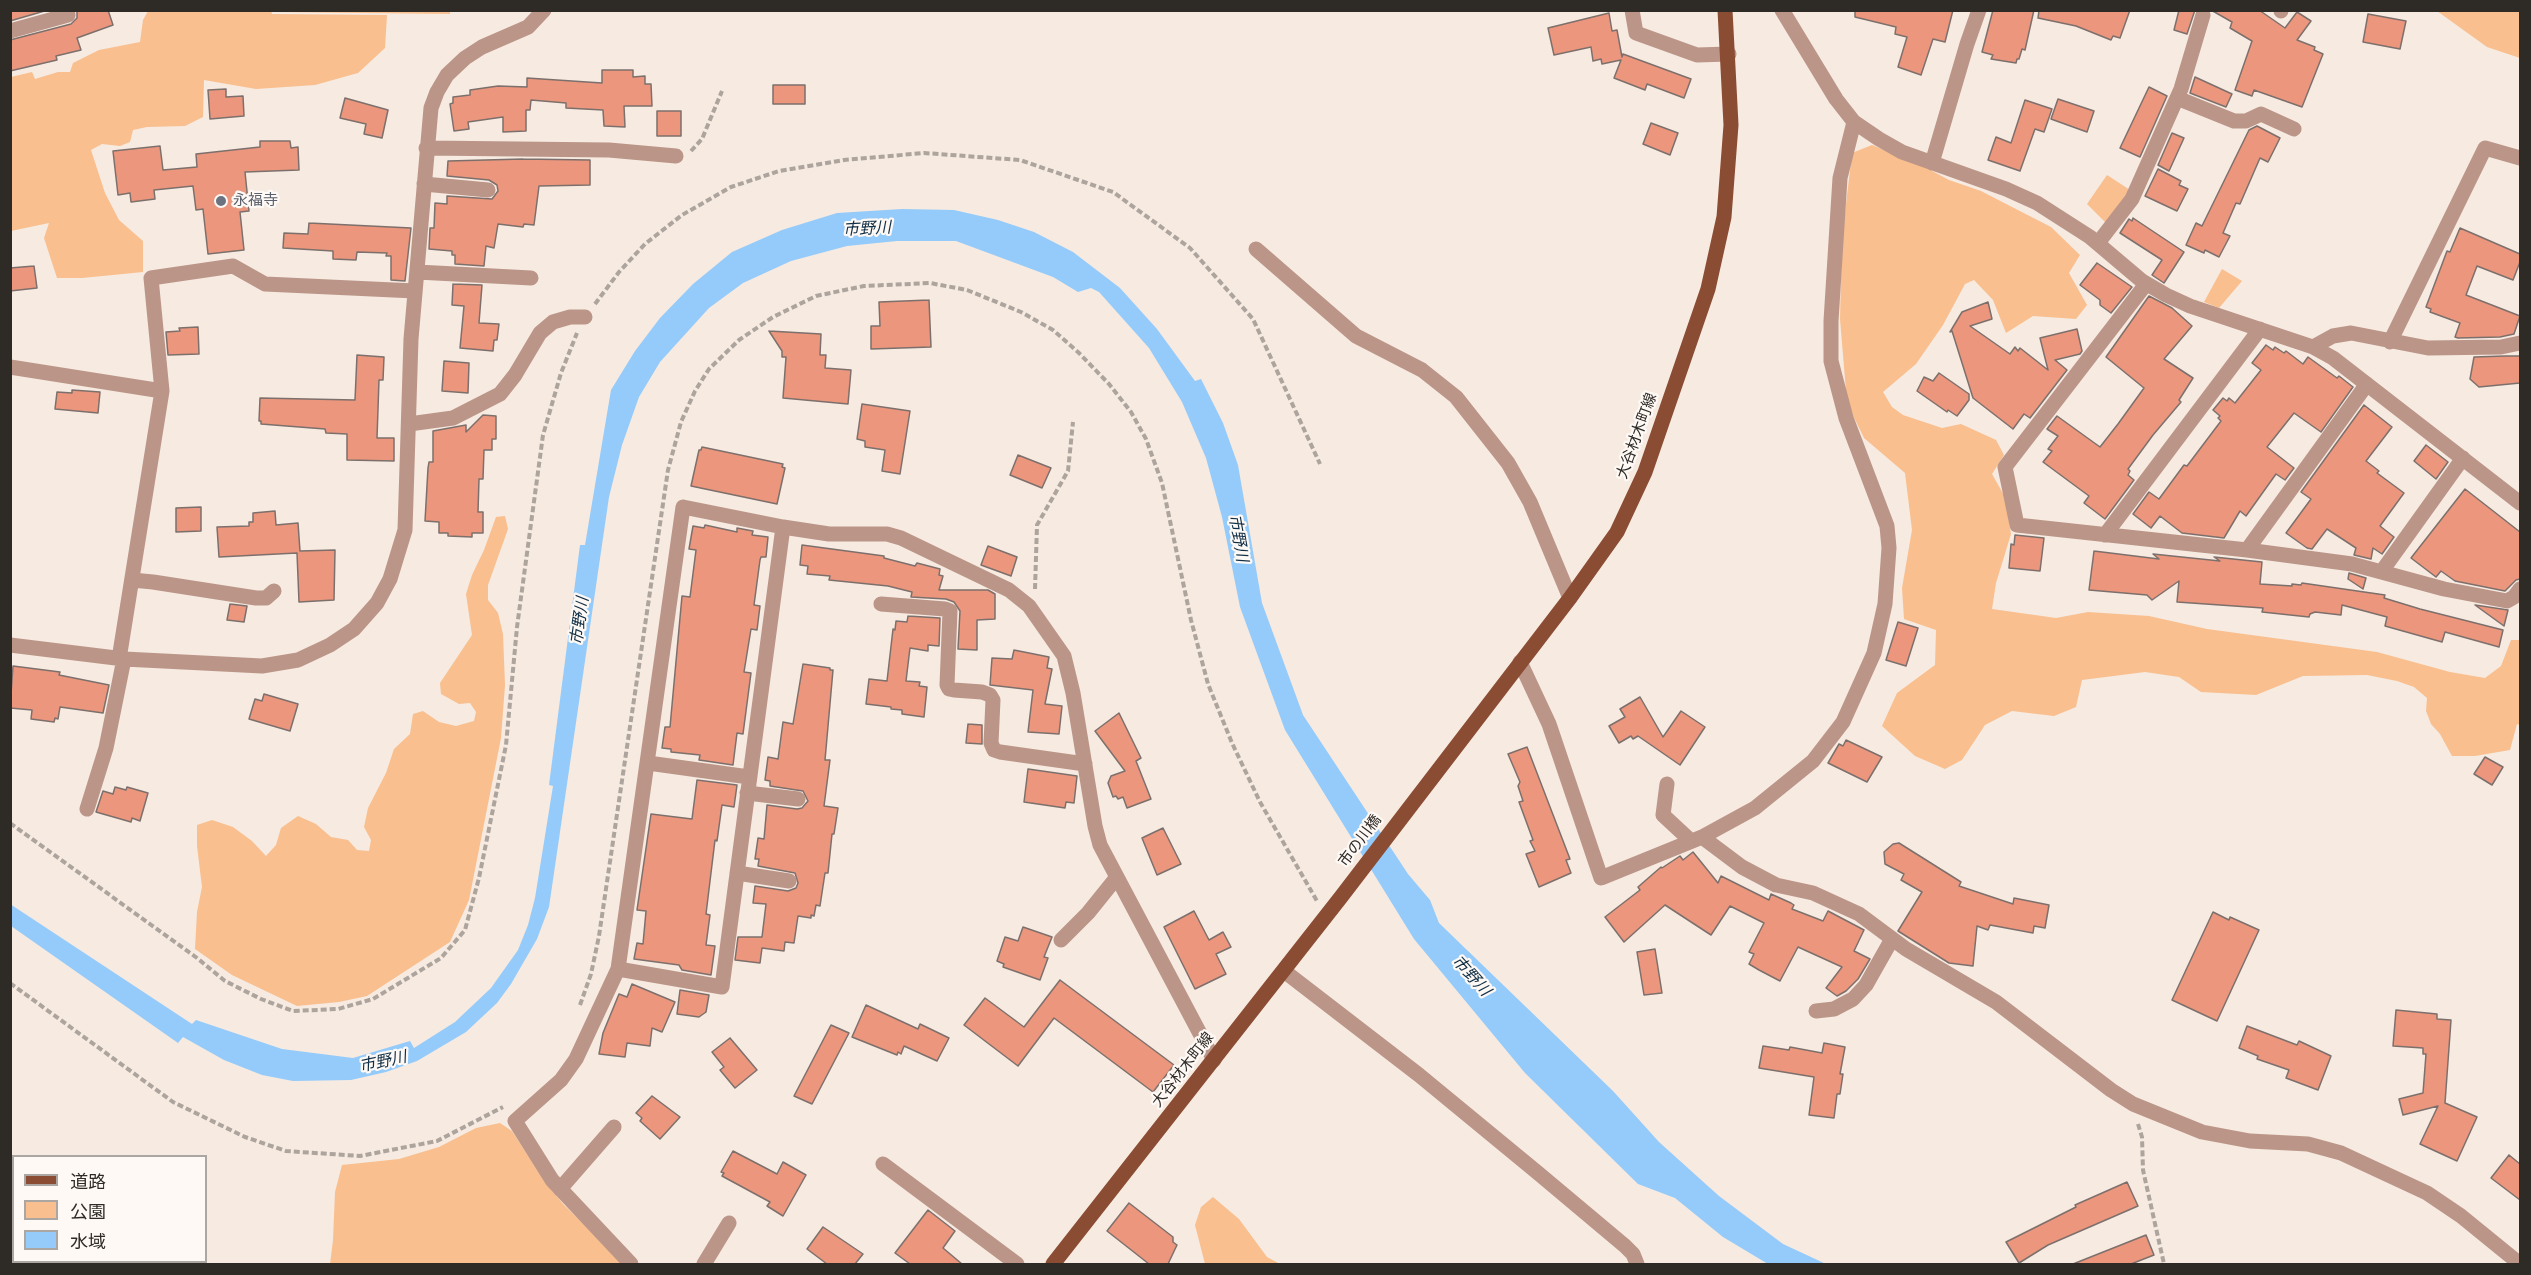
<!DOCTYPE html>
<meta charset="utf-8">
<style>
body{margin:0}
#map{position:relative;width:2531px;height:1275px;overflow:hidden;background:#f6eae1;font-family:"PT Sans","Noto Sans JP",sans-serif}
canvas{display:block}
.frame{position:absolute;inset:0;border:12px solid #2e2a26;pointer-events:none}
.legend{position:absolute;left:12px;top:1155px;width:195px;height:108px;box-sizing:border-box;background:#fef9f5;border:2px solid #aba6a2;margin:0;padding:8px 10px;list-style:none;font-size:18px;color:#2e2a26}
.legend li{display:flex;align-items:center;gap:12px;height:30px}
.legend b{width:30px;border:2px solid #aba6a2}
</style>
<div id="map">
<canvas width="2531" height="1275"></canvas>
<div class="frame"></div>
<ul class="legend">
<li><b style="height:8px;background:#8b4c34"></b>道路</li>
<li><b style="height:16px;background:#f9bf8e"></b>公園</li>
<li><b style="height:16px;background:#94cbfa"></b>水域</li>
</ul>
</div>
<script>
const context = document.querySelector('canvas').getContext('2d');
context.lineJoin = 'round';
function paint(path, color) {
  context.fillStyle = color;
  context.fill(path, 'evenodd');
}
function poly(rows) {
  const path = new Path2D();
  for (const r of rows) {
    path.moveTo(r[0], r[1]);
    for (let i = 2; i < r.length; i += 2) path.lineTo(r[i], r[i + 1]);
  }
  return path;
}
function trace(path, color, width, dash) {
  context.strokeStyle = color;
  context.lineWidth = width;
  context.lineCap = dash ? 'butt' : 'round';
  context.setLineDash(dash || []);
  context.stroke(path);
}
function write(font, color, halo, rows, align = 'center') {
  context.font = font + ' "PT Sans","Noto Sans JP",sans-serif';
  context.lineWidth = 4.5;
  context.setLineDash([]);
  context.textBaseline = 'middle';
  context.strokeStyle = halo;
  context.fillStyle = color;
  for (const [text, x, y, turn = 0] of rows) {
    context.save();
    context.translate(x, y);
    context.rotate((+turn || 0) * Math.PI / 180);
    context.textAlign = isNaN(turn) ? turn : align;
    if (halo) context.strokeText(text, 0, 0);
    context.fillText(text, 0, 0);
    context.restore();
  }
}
const green = poly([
 [271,10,272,14,387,15,385,48,358,73,315,85,256,89,204,80,203,117,185,126,147,127,133,130,130,142,120,146,102,144,91,150,105,193,119,220,143,241,143,272,82,278,57,278,44,238,49,223,11,231,11,77,32,72,35,79,58,72,70,72,73,63,99,50,140,42,143,20,148,11],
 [450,11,450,14,274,12,274,11],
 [2437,11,2520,11,2520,58,2487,47],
 [1872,145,1921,165,1949,180,1981,191,2012,207,2051,227,2080,255,2069,273,2087,305,2076,319,2033,316,2006,333,1993,300,1974,280,1965,284,1943,325,1916,364,1883,392,1892,407,1903,415,1942,428,1961,424,1996,440,2004,455,1992,474,2005,497,2011,534,1996,583,1992,609,2056,618,2088,612,2149,616,2207,629,2377,652,2450,672,2485,678,2501,666,2511,640,2520,640,2520,725,2517,724,2510,750,2475,756,2452,756,2440,734,2431,724,2426,711,2427,698,2414,687,2397,681,2367,675,2303,676,2256,695,2201,692,2179,677,2145,672,2082,680,2076,707,2054,716,2012,711,1985,725,1962,760,1945,769,1915,756,1882,726,1897,693,1935,665,1936,630,1904,619,1902,588,1912,530,1905,473,1864,438,1847,403,1840,319,1842,239,1852,153],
 [2107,175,2130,190,2107,224,2087,204],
 [2222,269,2242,281,2219,308,2204,302],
 [505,516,508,529,488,585,488,600,498,613,503,634,505,685,501,738,469,900,450,942,367,996,339,1002,297,1006,232,975,195,949,197,912,202,887,197,846,197,825,212,820,233,827,252,841,266,856,276,845,281,828,298,816,316,824,331,837,348,840,357,850,369,851,371,840,364,827,368,808,386,773,394,749,410,734,413,714,423,711,439,722,456,726,474,721,476,712,470,703,459,704,441,694,440,683,472,635,466,594,472,575,484,550,496,517],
 [500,1123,512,1131,545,1182,564,1205,625,1264,330,1264,333,1240,335,1192,342,1165,399,1159,439,1147,476,1128],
 [1213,1197,1239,1219,1267,1257,1280,1264,1205,1264,1195,1225,1201,1207]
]);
const water = poly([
 [902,209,954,210,998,220,1034,232,1073,252,1120,288,1157,329,1195,381,1201,379,1223,423,1238,465,1262,603,1303,715,1408,874,1430,900,1439,923,1613,1091,1659,1142,1719,1196,1783,1244,1826,1264,1768,1264,1723,1237,1675,1198,1638,1184,1525,1073,1414,939,1285,730,1240,607,1222,517,1206,458,1182,402,1149,348,1099,292,1091,288,1078,292,1053,277,956,241,897,241,847,246,791,261,743,283,709,308,660,362,639,397,622,445,609,497,549,907,537,939,511,984,497,1003,466,1032,417,1061,386,1072,351,1080,293,1081,262,1075,224,1060,183,1037,178,1043,11,926,10,904,192,1024,196,1020,282,1049,353,1058,410,1041,414,1048,455,1022,491,988,518,950,528,925,535,898,553,786,549,785,580,545,585,545,611,390,635,351,660,318,693,284,732,252,782,230,837,213]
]);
const building = poly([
 [10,10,48,10,10,21,10,10],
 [77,10,108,10,113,25,77,38,81,50,56,56,57,60,10,71,10,40,71,24,77,18,77,10],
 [1855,10,1953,10,1945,42,1933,39,1921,75,1898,67,1907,37,1895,34,1896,27,1855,17,1855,10],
 [1993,10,2034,10,2025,50,2022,49,2019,59,2017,59,2016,63,1991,59,1993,55,1982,52,1993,10],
 [2039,10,2130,10,2120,38,2113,36,2111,40,2076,26,2038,18,2039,10],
 [2179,10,2195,10,2187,34,2174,30,2179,10],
 [2211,10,2259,10,2285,28,2297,12,2311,21,2297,40,2315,47,2314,50,2323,54,2302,107,2254,90,2252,96,2235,90,2252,41,2230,28,2232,22,2211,10],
 [1609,13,1612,31,1617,30,1622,57,1623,54,1691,79,1684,98,1647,84,1645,90,1614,78,1621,60,1602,64,1601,59,1593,61,1591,47,1554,55,1548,28,1609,13],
 [2368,14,2406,21,2400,49,2363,42,2368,14],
 [602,70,633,70,633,77,645,76,645,84,651,84,652,106,624,106,625,127,604,126,603,110,566,108,566,103,531,100,530,110,526,110,526,131,503,132,503,117,468,122,469,129,454,131,450,104,453,103,453,97,470,95,470,90,498,86,527,87,527,78,602,83,602,70],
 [2195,77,2232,94,2226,107,2190,93,2195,77],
 [773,85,805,85,805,104,773,104,773,85],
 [2149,87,2167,96,2140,157,2120,148,2149,87],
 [226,89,226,97,243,96,244,116,210,119,208,90,226,89],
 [345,98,388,110,382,138,364,134,366,124,340,118,345,98],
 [2058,99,2094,111,2087,132,2051,119,2058,99],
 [2025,100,2052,109,2044,132,2035,129,2020,171,1988,160,1996,137,2011,143,2025,100],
 [657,111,681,111,681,136,657,136,657,111],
 [1651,123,1678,133,1670,155,1643,144,1651,123],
 [2257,126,2280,138,2268,162,2260,158,2240,204,2236,203,2223,233,2230,236,2219,257,2205,250,2204,253,2186,245,2196,223,2202,226,2249,130,2257,126],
 [2172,133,2184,138,2169,171,2158,165,2172,133],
 [260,141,290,141,291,148,298,147,299,170,245,172,249,211,240,212,244,250,208,254,203,209,196,210,193,186,154,190,155,199,131,202,130,193,118,195,113,151,160,146,163,170,197,167,196,154,260,147,260,141],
 [523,159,590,160,590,185,539,186,534,225,524,224,523,227,498,224,494,248,486,246,484,266,455,264,455,255,452,255,452,251,429,249,430,228,434,228,435,203,447,204,447,196,492,199,498,191,497,185,489,180,447,176,448,161,523,159],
 [2158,169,2181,181,2179,185,2188,189,2177,211,2145,196,2158,169],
 [2133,218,2184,252,2164,283,2152,275,2162,260,2120,233,2129,219,2132,221,2133,218],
 [309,223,411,228,405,281,391,280,391,256,386,256,387,253,357,252,356,260,333,259,333,251,283,248,284,233,308,234,309,223],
 [2460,228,2520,254,2520,262,2513,280,2477,266,2466,295,2520,316,2514,334,2500,337,2458,338,2455,337,2460,323,2430,312,2431,309,2426,307,2447,251,2450,252,2460,228],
 [2097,263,2132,287,2111,313,2100,305,2100,300,2080,285,2097,263],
 [34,266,37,288,10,291,10,268,34,266],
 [453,284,482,285,479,323,499,324,497,340,494,340,493,351,460,348,464,306,452,305,453,284],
 [2149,296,2172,308,2192,326,2164,359,2193,378,2179,400,2181,402,2153,435,2128,469,2130,471,2128,475,2134,480,2105,519,2084,503,2089,496,2043,462,2052,451,2048,449,2058,436,2047,429,2057,416,2100,447,2118,424,2144,388,2106,357,2149,296],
 [929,300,931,347,871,349,871,326,880,326,879,302,929,300],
 [1988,302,1992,319,1970,326,2010,354,2015,347,2018,351,2020,348,2048,370,2040,338,2077,329,2082,351,2080,354,2055,360,2067,370,2030,418,2024,414,2013,429,1973,398,1952,331,1950,332,1962,312,1988,302],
 [198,327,199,354,168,355,166,332,180,331,179,328,198,327],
 [769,331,821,334,820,355,826,355,825,368,851,370,848,404,783,398,786,357,782,357,782,351,769,331],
 [2266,345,2273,350,2275,347,2284,353,2286,351,2303,364,2308,357,2337,378,2339,376,2353,387,2321,432,2294,413,2267,447,2294,468,2285,480,2276,474,2246,516,2240,511,2224,538,2182,533,2160,516,2151,528,2133,514,2149,492,2159,499,2184,465,2187,466,2221,421,2218,418,2220,416,2213,410,2223,398,2227,401,2229,398,2235,403,2261,370,2252,363,2266,345],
 [357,355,384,357,383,380,379,380,377,438,394,438,394,461,347,460,347,434,326,433,325,429,261,424,261,421,259,421,260,398,355,400,357,355],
 [2505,356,2520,356,2520,383,2479,387,2470,379,2474,357,2505,356],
 [444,361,469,363,468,393,442,391,444,361],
 [1939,373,1969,394,1969,400,1957,416,1948,410,1947,412,1917,391,1924,377,1933,381,1939,373],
 [72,390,100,392,98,413,55,409,57,392,72,393,72,390],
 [862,404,910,411,900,474,882,471,885,450,865,447,865,441,857,439,862,404],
 [2364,405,2392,427,2366,461,2379,471,2377,473,2404,493,2380,526,2394,537,2382,554,2373,548,2371,559,2354,555,2356,548,2327,529,2312,549,2307,548,2286,533,2311,499,2301,492,2364,405],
 [483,415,496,416,496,439,492,439,492,450,484,450,483,479,479,479,478,512,483,512,483,533,472,533,472,537,448,536,448,533,439,533,439,522,425,521,428,468,429,462,433,462,433,431,466,425,466,432,483,415],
 [2426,445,2448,462,2436,479,2414,461,2426,445],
 [702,447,783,464,782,467,785,468,777,504,691,486,699,450,701,450,702,447],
 [1018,455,1051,468,1042,488,1010,475,1018,455],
 [2465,489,2520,532,2520,579,2516,580,2505,591,2455,581,2441,571,2436,577,2411,558,2465,489],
 [201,507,201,531,176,532,176,508,201,507],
 [275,511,276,525,298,523,300,551,335,550,334,600,299,602,297,553,219,557,217,527,249,526,249,522,253,522,253,513,275,511],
 [705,525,737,532,737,528,753,531,752,535,768,537,766,557,761,557,760,560,754,605,760,606,757,630,751,629,744,672,751,673,743,734,737,733,733,765,699,760,700,755,671,752,671,749,662,748,665,727,670,727,682,596,690,597,696,550,689,549,693,526,704,528,705,525],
 [2015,535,2044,538,2040,571,2009,568,2011,544,2014,545,2015,535],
 [802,545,884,556,884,558,915,566,917,563,940,569,939,575,943,576,939,590,988,590,995,594,995,619,977,620,977,650,958,649,960,611,954,602,946,599,911,597,912,592,888,586,829,580,830,576,807,574,808,566,800,565,802,545],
 [988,546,1017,557,1011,576,981,565,988,546],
 [2094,551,2159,559,2153,554,2220,561,2214,557,2262,562,2260,584,2292,586,2292,584,2301,585,2302,583,2385,595,2384,598,2420,609,2503,630,2499,647,2445,632,2442,642,2385,626,2387,617,2342,605,2341,615,2315,612,2310,614,2309,617,2262,612,2263,608,2177,602,2179,581,2152,600,2147,595,2089,590,2094,551],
 [2349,573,2366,578,2363,589,2348,579,2349,573],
 [230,604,247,606,244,622,227,620,230,604],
 [2475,605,2508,610,2504,626,2475,605],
 [908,616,940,618,939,646,928,645,928,651,910,648,906,681,920,682,919,686,927,687,924,717,902,714,902,710,891,709,891,707,866,704,869,679,887,681,893,629,895,630,896,621,907,622,908,616],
 [1898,622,1918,628,1906,666,1886,660,1898,622],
 [1014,650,1049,657,1047,668,1052,669,1045,704,1062,706,1059,734,1028,732,1033,690,990,685,992,658,1012,659,1014,650],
 [803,664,830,668,830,670,833,670,825,760,830,760,824,806,838,808,834,834,832,834,828,873,825,873,820,906,816,905,814,916,811,915,811,918,798,916,794,943,785,942,784,951,762,948,760,963,735,960,738,937,762,937,766,904,753,903,755,886,788,891,796,888,798,883,795,873,758,866,759,859,755,859,758,838,764,839,767,805,797,809,802,808,808,801,803,791,770,786,770,781,765,780,768,757,778,759,783,722,793,724,803,664],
 [13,666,60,672,59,675,109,685,103,713,60,707,58,719,55,718,54,722,31,719,32,710,10,708,13,666],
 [264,694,298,704,290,731,249,719,255,699,262,701,264,694],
 [1640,697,1663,737,1681,711,1705,727,1680,765,1638,736,1633,739,1631,736,1619,743,1609,726,1625,717,1620,709,1640,697],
 [1119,713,1141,758,1136,761,1151,799,1127,808,1123,797,1118,799,1116,796,1113,797,1108,783,1111,776,1125,771,1095,731,1119,713],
 [968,724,982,725,982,744,966,743,968,724],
 [1846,740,1882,757,1867,782,1828,763,1839,744,1843,746,1846,740],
 [1527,747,1570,859,1566,860,1571,873,1539,887,1526,854,1535,851,1530,841,1533,840,1519,802,1523,801,1518,786,1520,782,1508,754,1527,747],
 [2485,757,2503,767,2492,785,2474,774,2485,757],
 [1028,769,1077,776,1074,803,1066,802,1065,808,1024,802,1028,769],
 [697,780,737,785,734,807,722,805,717,841,715,840,706,914,710,915,706,945,715,946,711,975,682,970,679,965,634,959,637,943,643,944,646,911,637,910,651,814,692,819,697,780],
 [115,787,126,790,127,787,148,793,140,821,132,818,131,822,96,812,103,791,113,794,115,787],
 [1163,828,1181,864,1157,875,1142,838,1163,828],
 [1899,843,1961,882,1959,886,2013,904,2014,898,2049,905,2045,928,2034,926,2033,933,1990,925,1988,930,1977,926,1973,966,1949,963,1898,931,1922,892,1901,880,1904,874,1885,864,1884,852,1893,844,1899,843],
 [1693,852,1718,883,1721,876,1769,900,1771,894,1791,903,1794,905,1792,909,1823,921,1828,911,1864,930,1854,951,1870,959,1858,979,1846,991,1837,996,1826,988,1842,967,1798,947,1780,981,1759,970,1749,964,1754,954,1749,952,1764,923,1730,906,1711,935,1665,905,1624,942,1605,917,1640,890,1638,887,1661,867,1662,868,1680,856,1683,860,1693,852],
 [1194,911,1209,940,1223,932,1231,947,1216,954,1226,974,1195,989,1164,927,1194,911],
 [2213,912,2229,920,2230,917,2259,930,2217,1021,2172,1000,2213,912],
 [1023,927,1052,937,1044,957,1048,958,1040,980,1003,967,1004,964,997,961,1005,937,1018,941,1023,927],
 [1655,949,1662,993,1644,995,1637,952,1655,949],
 [1060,980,1174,1065,1153,1092,1054,1018,1018,1066,964,1025,985,998,1024,1027,1060,980],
 [632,984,675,1002,662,1032,652,1028,650,1046,627,1043,625,1057,599,1054,603,1033,619,994,627,997,632,984],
 [680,990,709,995,706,1012,699,1017,677,1014,680,990],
 [866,1005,918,1029,920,1024,949,1038,937,1061,904,1046,901,1054,898,1052,897,1055,852,1037,866,1005],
 [2396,1010,2437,1014,2437,1019,2451,1020,2445,1103,2477,1117,2457,1161,2420,1144,2438,1106,2403,1115,2399,1099,2423,1093,2426,1054,2423,1054,2423,1048,2393,1046,2396,1010],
 [831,1025,849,1033,812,1104,794,1096,831,1025],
 [2247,1026,2297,1045,2299,1041,2331,1056,2318,1090,2286,1078,2289,1070,2257,1059,2258,1056,2239,1048,2247,1026],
 [730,1038,757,1070,735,1088,720,1070,724,1067,712,1052,730,1038],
 [1824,1043,1845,1047,1840,1074,1843,1074,1840,1094,1837,1094,1834,1118,1809,1115,1814,1077,1759,1068,1763,1046,1789,1050,1790,1047,1822,1053,1824,1043],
 [652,1096,680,1117,660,1139,640,1121,642,1118,636,1113,652,1096],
 [733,1151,777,1174,783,1162,806,1175,783,1216,767,1206,770,1202,722,1176,724,1173,721,1172,733,1151],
 [2509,1155,2520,1164,2520,1200,2491,1178,2509,1155],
 [2127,1182,2138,1206,2048,1245,2019,1263,2006,1242,2076,1207,2075,1205,2127,1182],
 [1129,1203,1173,1237,1173,1242,1177,1245,1168,1264,1149,1264,1107,1231,1129,1203],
 [928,1210,955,1231,943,1248,962,1264,910,1264,895,1253,928,1210],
 [823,1227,863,1254,855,1264,827,1264,807,1249,823,1227],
 [2146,1235,2154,1255,2131,1264,2073,1264,2146,1235]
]);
const path = poly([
 [691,151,702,139,722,91],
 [595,304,619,272,645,244,682,215,731,187,779,171,844,160,924,153,1020,160,1113,192,1190,248,1253,319,1320,464],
 [1035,589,1037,525,1068,471,1073,422],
 [10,823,197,958,225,981,261,999,293,1011,338,1009,373,999,441,958,465,930,479,878,506,745,517,627,543,435,561,373,577,333],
 [10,983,173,1102,245,1137,286,1151,360,1156,437,1141,503,1107],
 [580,1005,591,974,599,936,668,470,681,422,695,391,709,369,739,340,773,317,816,296,864,286,930,283,967,290,1021,312,1053,330,1079,353,1109,384,1131,412,1146,439,1162,483,1191,620,1208,684,1232,743,1260,802,1317,901],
 [2138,1124,2142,1137,2143,1170,2164,1264]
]);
const minor = poly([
 [1632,10,1636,33,1697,55,1729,54],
 [1782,10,1836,99,1854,122,1879,139,1902,152,2006,189,2037,203,2090,237,2142,281,2166,295,2190,306,2313,347,2333,358,2520,503],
 [2281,10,2281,11],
 [10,31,68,15,67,10],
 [2177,98,2234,121,2246,121,2261,114,2294,129],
 [426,148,609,150,676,156],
 [1932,163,1967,44,1979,10],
 [424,184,488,190],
 [2098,243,2132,199,2181,89,2203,15],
 [1256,249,1356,336,1422,370,1456,397,1508,463,1530,502,1570,598],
 [417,272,531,278],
 [2146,284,2005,467,2017,525,2247,550,2352,564,2444,589,2507,601,2514,597,2520,589],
 [2390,342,2485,148,2520,158],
 [2313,347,2333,336,2351,333,2428,348,2501,347,2520,343],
 [10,367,162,391],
 [409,424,453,418,500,394,515,375,540,333,553,322,570,317,585,317],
 [2105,535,2260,329],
 [2247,550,2367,384],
 [2382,571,2463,458],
 [132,580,153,582,256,598,266,598,274,591],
 [881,604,945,609,950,611,947,685,949,689,954,690,982,692,990,695,993,700,991,743,994,750,1000,752,1085,764],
 [10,645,124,659,262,666,298,660,330,645,354,629,377,603,390,579,405,530,411,339,431,108,437,92,447,75,465,58,482,47,528,27,544,10],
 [119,659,162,391,151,278,233,266,265,284,415,291],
 [1520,662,1549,724,1601,878,1702,837,1755,808,1813,761,1843,722,1874,653,1885,604,1889,548,1887,526,1846,418,1831,361,1831,321,1840,178,1854,122],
 [648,763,749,777],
 [1667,784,1663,815,1691,841],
 [747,793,798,799],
 [87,809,106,748,124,659],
 [1702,837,1742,867,1776,885,1813,893,1859,914,1906,949,1996,1002,2111,1090,2133,1104,2202,1132,2250,1141,2308,1144,2341,1153,2427,1193,2461,1216,2520,1264],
 [737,873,789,881],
 [1061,940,1088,913,1117,877],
 [618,969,722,987,783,527],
 [1284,971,1419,1075,1538,1173,1625,1246,1633,1254,1637,1264],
 [1816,1011,1834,1009,1853,999,1866,985,1892,939],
 [883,1164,1017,1264],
 [560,1189,614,1127],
 [631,1264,552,1180,515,1121,561,1080,576,1059,618,969,683,507,783,527,829,534,887,534,901,538,1009,590,1029,606,1064,656,1073,693,1095,826,1100,845,1214,1060],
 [704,1264,729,1223]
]);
const major = poly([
 [1053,1264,1341,897,1570,598,1617,532,1645,472,1708,289,1724,217,1731,125,1725,10]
]);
const markers = [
 [221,201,6,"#6b7280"]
];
const worshipNames = [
 ["永福寺",233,201]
];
const streetNames = [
 ["大谷材木町線",1637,436,-70],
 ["市の川橋",1360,841,-53],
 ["大谷材木町線",1183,1070,-52]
];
const waterNames = [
 ["市野川",867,229,-3],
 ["市野川",1238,538,80],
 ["市野川",580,621,-82],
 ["市野川",1471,976,48],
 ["市野川",383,1062,-12]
];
paint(green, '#f9bf8e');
paint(water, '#94cbfa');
paint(building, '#eb967d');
trace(building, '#7d706c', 1.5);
trace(path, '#ada49d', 4, [6, 3]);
trace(minor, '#bb9588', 15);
trace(major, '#8b4c34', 15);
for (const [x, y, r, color] of markers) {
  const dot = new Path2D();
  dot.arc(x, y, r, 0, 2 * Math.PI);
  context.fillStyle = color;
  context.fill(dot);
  trace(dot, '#fef9f5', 2);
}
write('15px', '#5b616d', '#fef9f5', worshipNames, 'left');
write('15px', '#2e2a26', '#fef9f5', streetNames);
write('italic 16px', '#102e45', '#fef9f5', waterNames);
</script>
